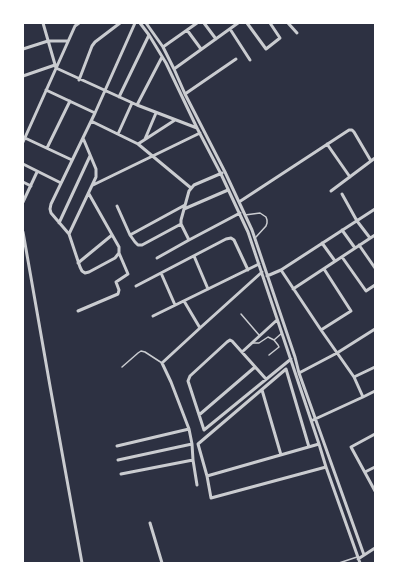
<!DOCTYPE html>
<style>
body{margin:0}
#map{position:relative;width:398px;height:586px;overflow:hidden;background:#2d3142;font-family:Rubik,sans-serif}
canvas{display:block}
.frame{position:absolute;inset:0;border:24px solid #fff;pointer-events:none}
</style>
<div id="map">
<canvas width="398" height="586"></canvas>
<div class="frame"></div>
</div>
<script>
const context = document.querySelector('canvas').getContext('2d');
context.lineJoin = 'round';
function poly(rows) {
  const path = new Path2D();
  for (const r of rows) {
    path.moveTo(r[0], r[1]);
    for (let i = 2; i < r.length; i += 2) path.lineTo(r[i], r[i + 1]);
  }
  return path;
}
function trace(path, color, width, dash) {
  context.strokeStyle = color;
  context.lineWidth = width;
  context.lineCap = dash ? 'butt' : 'round';
  context.setLineDash(dash || []);
  context.stroke(path);
}
const service = poly([
 [245,215,260,213,266,217,267,220,267,223,266,226,256,237],
 [241,314,259,335],
 [274,340,282,333],
 [252,343,259,343,268,337,274,340,278,345,279,347,269,355],
 [122,367,138,353,141,351,145,352,162,363],
 [339,563,357,557]
]);
const minor = poly([
 [43,23,56,68,137,105,197,128],
 [140,23,149,35,166,63,197,128,221,174,248,232,319,444,326,467,360,563],
 [146,23,163,47,174,69,185,94,225,172,252,230,295,357,299,373,364,555],
 [204,23,216,39],
 [247,23,266,49,280,38,270,23],
 [288,23,297,33],
 [230,29,250,60],
 [187,30,201,49],
 [163,47,197,23],
 [23,49,48,41,68,41],
 [174,69,238,23],
 [23,76,55,65],
 [79,80,92,46,95,42,120,23],
 [46,90,95,113],
 [185,94,236,59],
 [119,97,149,35],
 [137,105,162,57],
 [91,121,138,144,191,188],
 [118,134,132,103],
 [25,138,72,160],
 [145,139,156,113],
 [23,142,75,26,79,23],
 [138,144,175,120],
 [327,144,350,177],
 [47,148,70,101],
 [23,164,61,183],
 [23,182,31,186],
 [93,185,200,133],
 [331,191,375,158],
 [89,194,119,247,119,253,115,258,89,272,85,273,82,271,80,267,69,234,51,213,50,209,51,204,95,113,135,23],
 [342,194,357,221,370,238],
 [23,202,37,172],
 [239,202,349,130,352,130,354,132,371,161],
 [117,206,130,235,135,242,138,245,142,245,181,224],
 [184,209,228,190],
 [59,223,90,156],
 [342,230,355,248],
 [23,232,50,386,82,563],
 [69,234,96,177,96,169,83,138],
 [130,235,185,205],
 [189,240,181,224,181,220,189,191,194,185,222,173],
 [322,243,335,261],
 [359,245,375,268],
 [194,256,208,289],
 [342,257,366,291,375,285],
 [157,258,189,240,240,213],
 [78,263,112,235],
 [161,273,175,305],
 [267,276,281,270],
 [136,286,226,239,231,238,234,240,248,270],
 [293,289,375,235],
 [184,301,200,328],
 [78,311,118,294,119,290,116,282,128,274,119,253],
 [153,316,259,264],
 [321,330,351,311,324,269],
 [242,352,277,320],
 [299,373,337,353,375,329],
 [354,377,375,367],
 [266,379,232,341,230,340,227,342,190,376,188,381,204,430,291,359],
 [262,390,281,455],
 [363,397,375,391],
 [199,415,255,367],
 [313,420,363,397,354,377,321,330,281,270,375,209],
 [375,434,351,447,375,491],
 [117,446,189,429],
 [309,447,286,369,198,444,207,476,211,498,326,467],
 [118,460,192,444],
 [365,472,375,467],
 [121,474,193,460],
 [207,476,319,444],
 [197,485,193,460,192,444,189,429,171,382,162,363,200,328,262,272],
 [150,523,162,563],
 [358,559,375,548]
]);
trace(service, '#caccd0', 1.5);
trace(minor, '#caccd0', 3);
</script>
